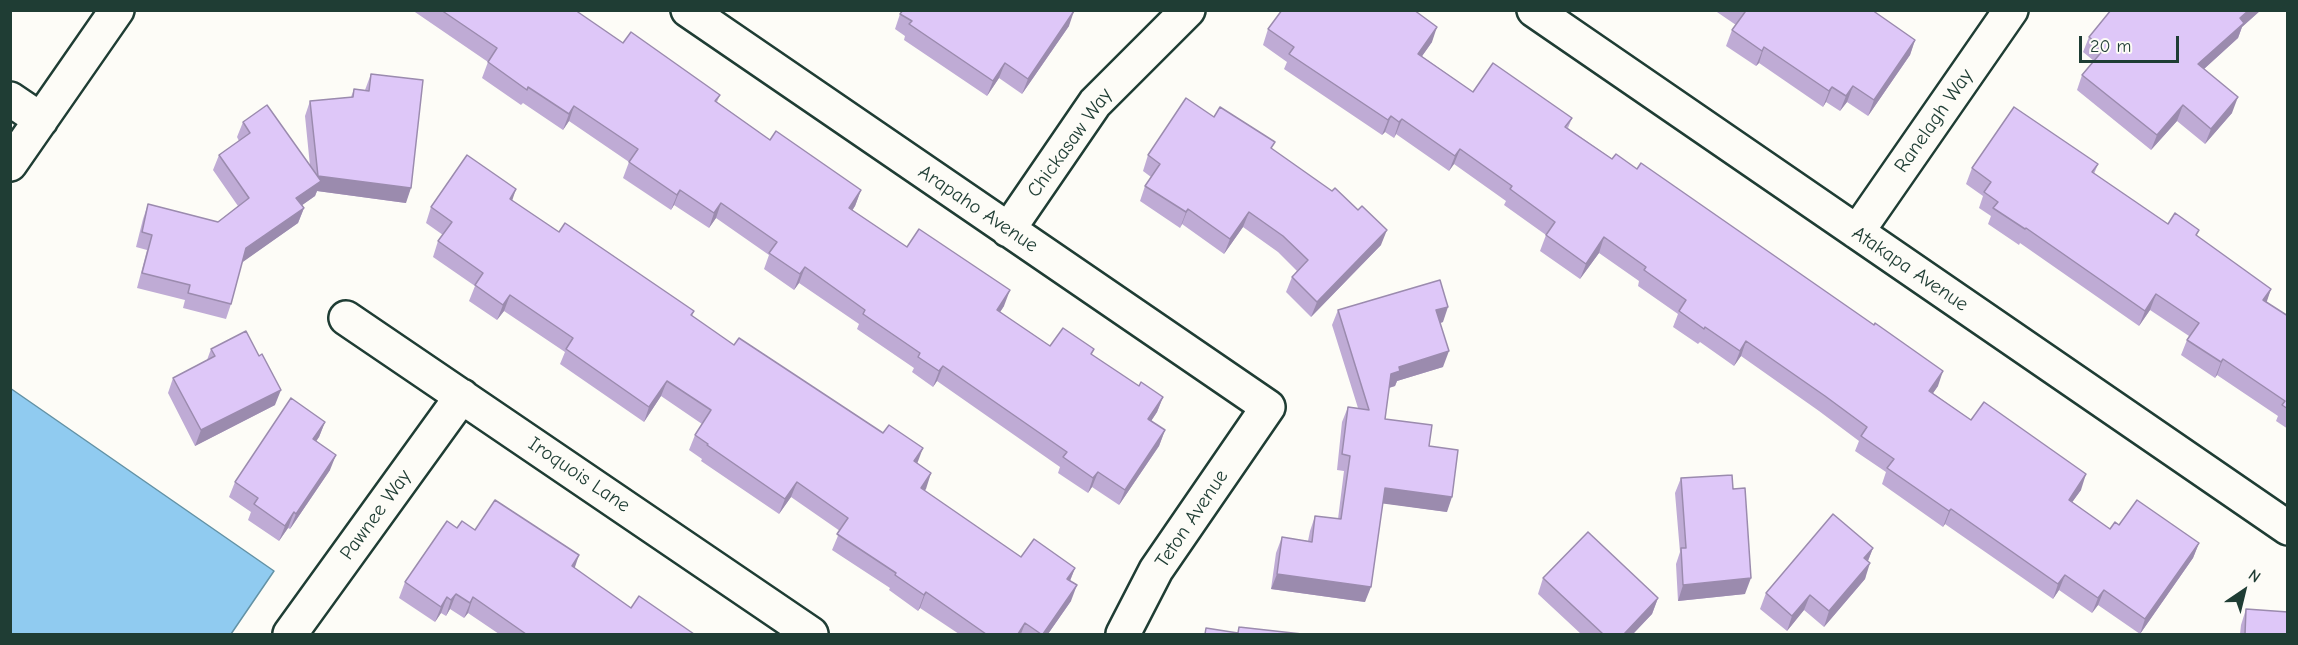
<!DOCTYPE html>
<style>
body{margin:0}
#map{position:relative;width:2298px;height:645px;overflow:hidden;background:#fdfcf7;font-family:"Comic Neue",sans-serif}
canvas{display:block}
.frame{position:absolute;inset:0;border:12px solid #1f3d34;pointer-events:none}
.north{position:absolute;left:2214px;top:561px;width:60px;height:60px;-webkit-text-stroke:4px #fdfcf7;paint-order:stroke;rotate:35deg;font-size:16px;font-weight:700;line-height:24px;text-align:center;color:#1f3d34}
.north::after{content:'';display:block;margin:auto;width:21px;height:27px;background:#1f3d34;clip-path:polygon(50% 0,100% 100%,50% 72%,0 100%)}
.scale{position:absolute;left:2079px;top:36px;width:100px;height:27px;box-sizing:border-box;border:3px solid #1f3d34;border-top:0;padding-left:8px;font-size:18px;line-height:21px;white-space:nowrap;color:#1f3d34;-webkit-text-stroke:4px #fdfcf7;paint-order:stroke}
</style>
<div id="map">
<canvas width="2298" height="645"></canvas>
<div class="frame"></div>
<div class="north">N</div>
<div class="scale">20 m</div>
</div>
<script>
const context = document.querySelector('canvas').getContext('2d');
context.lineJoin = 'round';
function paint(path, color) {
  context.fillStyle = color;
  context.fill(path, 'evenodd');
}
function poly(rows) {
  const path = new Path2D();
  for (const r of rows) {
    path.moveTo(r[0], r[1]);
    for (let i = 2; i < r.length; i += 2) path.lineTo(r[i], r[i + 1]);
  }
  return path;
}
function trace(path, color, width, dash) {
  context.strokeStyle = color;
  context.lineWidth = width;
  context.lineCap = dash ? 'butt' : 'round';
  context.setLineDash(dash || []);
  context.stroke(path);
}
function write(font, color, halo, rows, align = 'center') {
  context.font = font + ' "Comic Neue",sans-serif';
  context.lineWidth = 5;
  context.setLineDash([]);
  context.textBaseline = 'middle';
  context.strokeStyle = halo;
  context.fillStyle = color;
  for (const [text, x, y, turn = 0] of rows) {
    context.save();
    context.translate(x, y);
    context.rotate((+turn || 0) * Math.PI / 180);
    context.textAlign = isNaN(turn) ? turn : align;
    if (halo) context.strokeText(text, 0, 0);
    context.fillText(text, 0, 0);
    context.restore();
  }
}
const water = poly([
 [10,388,274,571,231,634,11,634,10,388]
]);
const minor = poly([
 [688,10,1268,407,1156,570,1123,634],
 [1534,10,2288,528],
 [10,99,41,120],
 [10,164,117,10],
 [1008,230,1095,103,1188,10],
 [1857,232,2011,10],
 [346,318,811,634],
 [290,634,462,396]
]);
const wall = poly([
 [412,10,575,10,623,43,720,95,717,102,770,140,861,190,855,206,852,211,907,247,1004,306,1000,312,1050,346,1092,355,1139,386,1163,397,1157,412,1151,421,1165,430,1159,446,1119,505,1092,487,1088,493,1058,473,1060,467,937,381,933,387,912,372,914,368,857,329,859,324,799,283,794,290,764,269,769,255,716,218,709,228,674,205,671,210,623,178,629,162,569,121,563,130,523,103,521,105,482,78,488,62],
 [1714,10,1872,10,1915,40,1910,55,1868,116,1847,102,1840,111,1826,102,1823,107,1759,63,1756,66,1726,46,1732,30,1736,25],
 [2111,10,2261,10,2242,27,2238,38,2204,69,2232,113,2205,144,2177,121,2151,150,2077,90,2082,75,2094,61,2083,52,2089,37],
 [900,14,1069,26,1022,94,999,78,987,96,904,40,905,36,895,29],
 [1268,29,1432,42,1422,56,1473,92,1572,118,1568,128,1938,386,1933,393,1971,420,2081,490,2072,502,2110,529,2119,525,2199,543,2193,558,2140,634,2098,605,2092,613,2059,590,2053,599,1945,524,1943,527,1882,484,1886,472,1855,451,1859,441,1819,411,1741,356,1734,366,1700,342,1698,344,1673,327,1678,314,1638,286,1639,281,1599,253,1580,279,1540,251,1546,235,1504,205,1506,201,1454,164,1449,171,1396,134,1394,138,1385,132,1382,135,1284,69,1287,62,1263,45],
 [371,74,406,203,317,191,315,196,302,205,304,208,298,223,242,262,231,304,226,319,183,308,185,300,137,288,147,250,136,247,143,219,148,204,218,222,238,206,213,170,219,155,239,141,237,137,243,122,310,166,305,116,310,101,351,97,354,89,365,90],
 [1214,117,1272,149,1381,245,1311,317,1286,292,1292,277,1297,271,1278,252,1243,227,1224,254,1182,224,1180,228,1140,201,1145,186,1151,177,1143,171,1148,155],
 [2098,164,2094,174,2168,224,2197,236,2271,289,2266,302,2288,316,2288,429,2276,421,2278,416,2217,375,2215,378,2181,355,2187,340,2189,336,2150,310,2139,326,2020,243,2019,245,1988,224,1991,216,1979,208,1983,196,1966,184,1972,168],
 [512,201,559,232,694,311,692,316,734,345,931,473,924,491,1021,557,1075,568,1070,581,1071,601,1048,634,959,634,920,608,918,611,889,590,890,588,832,550,840,531,791,497,779,514,701,461,702,459,689,450,695,435,702,424,661,396,644,422,560,364,565,352,504,311,497,320,469,301,475,286,433,257,438,241,443,235,426,223,431,207],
 [1338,310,1443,322,1440,323,1443,367,1397,381,1395,386,1389,388,1385,419,1429,446,1447,512,1383,503,1365,602,1271,589,1276,553,1282,537,1308,541,1310,531,1315,516,1338,519,1344,471,1337,470,1342,422,1348,407,1358,408,1332,325],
 [211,349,275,405,195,446,168,393,173,378,207,360],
 [325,422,319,437,316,441,330,470,290,529,288,528,279,541,248,520,251,512,229,497,235,482],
 [1681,478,1745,594,1678,601,1676,564,1680,552,1675,493],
 [457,528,475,530,574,568,631,608,694,634,499,634,468,613,464,618,450,609,446,616,441,613,435,622,399,598,405,582],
 [1873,548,1868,561,1865,579,1824,627,1804,610,1787,631,1760,609,1766,593],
 [1543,578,1658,598,1652,614,1633,634,1581,634,1538,594],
 [2246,609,2288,634,2240,634,2241,625]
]);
const shadedWall = poly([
 [2249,10,2261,10,2242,27,2238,38,2193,79,2198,64,2240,18],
 [1074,11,1069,26,1022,94,1028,79],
 [1437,27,1432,42,1413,69,1418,54],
 [1915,40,1910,55,1868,116,1874,100],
 [1764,47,1759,63,1756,66,1762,51],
 [1005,63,999,78,987,96,993,81],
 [1853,86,1847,102,1840,111,1846,96],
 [1832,87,1826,102,1823,107,1829,91],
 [2238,97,2232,113,2205,144,2211,129],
 [2183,105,2177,121,2151,150,2157,135],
 [574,106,569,121,563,130,569,114],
 [1391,116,1385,132,1382,135,1388,120],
 [1402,119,1396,134,1394,138,1399,122],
 [1460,149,1454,164,1449,171,1455,156],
 [318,176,411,188,406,203,317,191,315,196,291,213,296,198],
 [516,189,511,204,510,199],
 [680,190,674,205,671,210,677,195],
 [861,190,855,206,843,224,849,208],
 [721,203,716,218,709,228,714,213],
 [304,208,298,223,240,264,246,248],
 [1188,209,1182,224,1180,228,1186,212],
 [1249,212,1243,227,1224,254,1230,239],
 [1387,230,1381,245,1311,317,1317,302],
 [1604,237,1599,253,1580,279,1586,264],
 [805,267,799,283,794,290,800,274],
 [2271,289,2266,304,2263,300],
 [1010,290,1004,306,991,326,997,310],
 [2156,294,2150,310,2139,326,2145,311],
 [510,295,504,311,497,320,503,305],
 [1448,307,1443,322,1431,326,1436,310],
 [1746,341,1741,356,1734,366,1740,351],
 [1449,351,1443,367,1397,381,1395,386,1385,389,1391,374,1399,367],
 [2223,359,2217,375,2215,378,2221,362],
 [943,366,937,381,933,387,939,371],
 [1943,371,1938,386,1924,406,1929,391],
 [667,381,661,396,644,422,649,407],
 [281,390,275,405,195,446,201,430],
 [1163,397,1157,412,1142,435,1148,419],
 [325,422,319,437,307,455,313,439],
 [1165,430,1159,446,1119,505,1125,490],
 [923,448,917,464,914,461],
 [336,455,330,470,290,529,296,514],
 [1098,472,1092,487,1088,493,1093,478],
 [931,473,926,489,915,504,921,488],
 [2086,474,2081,490,2063,515,2069,500],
 [797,482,791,497,779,514,785,499],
 [1385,488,1452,497,1447,512,1379,503],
 [1951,509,1945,524,1943,527,1949,511],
 [294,512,288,528,279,541,285,526],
 [2199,543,2193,558,2140,634,2145,619],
 [1873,548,1867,563,1864,558],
 [579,555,574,570,572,566],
 [1870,563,1865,579,1824,627,1829,611],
 [1075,568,1069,583,1067,579],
 [1277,574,1371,587,1365,602,1271,589],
 [2065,575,2059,590,2053,599,2058,584],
 [1751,578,1745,594,1678,601,1683,585],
 [1077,585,1071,601,1048,634,1043,634],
 [2104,590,2098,605,2092,613,2098,598],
 [926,592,920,608,918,611,924,595],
 [456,594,450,609,446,616,451,600],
 [1810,595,1804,610,1787,631,1792,616],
 [447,597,441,613,435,622,441,607],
 [473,597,468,613,464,618,470,603],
 [1658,598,1652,614,1633,634,1624,634],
 [1025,623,1021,634,1018,634]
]);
const building = poly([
 [441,10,575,10,623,43,631,32,720,95,715,101,770,140,776,131,861,190,849,208,907,247,919,229,1010,290,997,310,1050,346,1063,328,1094,349,1091,354,1139,386,1141,382,1163,397,1148,419,1165,430,1125,490,1098,472,1093,478,1063,457,1067,452,943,366,939,371,918,357,920,353,863,314,865,310,805,267,800,274,769,253,777,242,721,203,714,213,680,190,677,195,629,162,638,149,574,106,569,114,528,87,527,90,488,62,497,48,441,10],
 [903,10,1074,10,1074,11,1028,79,1005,63,993,81,909,24,912,21,900,14,903,10],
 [1282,10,1414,10,1437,27,1418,54,1473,92,1493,63,1572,118,1565,127,1612,159,1616,154,1637,169,1641,163,1874,325,1875,323,1943,371,1929,391,1971,420,1984,402,2086,474,2069,500,2110,529,2115,522,2119,525,2137,500,2199,543,2145,619,2104,590,2098,598,2065,575,2058,584,1951,509,1949,511,1887,468,1894,459,1861,436,1867,427,1825,396,1746,341,1740,351,1705,327,1704,329,1679,311,1686,300,1644,270,1646,267,1604,237,1586,264,1546,235,1555,222,1510,189,1512,186,1460,149,1455,156,1402,119,1399,122,1391,116,1388,120,1289,54,1294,47,1268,29,1282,10],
 [1743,10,1872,10,1915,40,1874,100,1853,86,1846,96,1832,87,1829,91,1764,47,1762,51,1732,30,1745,12,1743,10],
 [2111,10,2249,10,2240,18,2244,23,2198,64,2238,97,2211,129,2183,105,2157,135,2082,75,2104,49,2089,37,2111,10],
 [371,74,423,80,411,188,318,176,310,101,353,97,354,89,369,91,371,74],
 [1186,98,1214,117,1220,107,1275,142,1271,148,1332,191,1335,188,1358,210,1362,206,1387,230,1317,302,1292,277,1308,260,1283,236,1249,212,1230,239,1188,209,1186,212,1145,186,1160,164,1148,155,1186,98],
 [267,105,321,181,296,198,304,208,246,248,231,304,188,293,190,285,142,273,152,235,142,232,148,204,218,222,249,198,219,155,250,133,243,122,267,105],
 [2014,107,2098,164,2092,172,2168,224,2175,213,2199,230,2196,235,2271,289,2263,300,2288,316,2288,409,2282,405,2285,401,2223,359,2221,362,2187,340,2199,323,2156,294,2145,311,2026,228,2025,229,1993,208,1998,202,1984,192,1991,182,1972,168,2014,107],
 [467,155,516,189,510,199,559,232,565,223,694,311,691,315,734,345,739,338,883,433,889,425,923,448,914,461,931,473,921,488,1021,557,1034,539,1075,568,1067,579,1077,585,1043,634,1041,634,1025,623,1018,634,986,634,926,592,924,595,895,575,896,573,837,534,848,518,797,482,785,499,707,445,708,444,695,435,711,410,667,381,649,407,566,349,573,338,510,295,503,305,475,285,483,273,438,241,452,222,431,207,467,155],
 [1440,280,1448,307,1436,310,1449,351,1399,367,1400,371,1391,374,1385,419,1432,425,1429,446,1458,450,1452,497,1385,488,1371,587,1277,574,1282,537,1312,542,1315,516,1341,519,1350,456,1342,454,1348,407,1369,410,1338,310,1440,280],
 [246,331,259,356,262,354,281,390,201,430,173,378,215,356,211,349,246,331],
 [291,398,325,422,313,439,336,455,296,514,294,512,285,526,254,504,258,498,235,482,291,398],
 [1732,475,1733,489,1745,488,1751,578,1683,585,1681,548,1686,548,1681,478,1732,475],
 [495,500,579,555,572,566,631,608,639,596,694,634,526,634,473,597,470,603,456,594,451,600,447,597,441,607,405,582,447,521,457,528,462,521,475,530,495,500],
 [1833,514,1873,548,1864,558,1870,563,1829,611,1810,595,1792,616,1766,593,1833,514],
 [1588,532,1658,598,1624,634,1603,634,1543,578,1588,532],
 [2246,609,2288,612,2288,634,2245,634,2246,609],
 [1239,627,1302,634,1205,634,1206,628,1238,633,1239,627]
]);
const streetNames = [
 ["Ranelagh Way",1934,121,-55],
 ["Chickasaw Way",1070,143,-54],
 ["Arapaho Avenue",978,209,34],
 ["Atakapa Avenue",1910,269,34],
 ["Iroquois Lane",579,475,34],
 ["Pawnee Way",376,515,-54],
 ["Teton Avenue",1192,519,-56]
];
paint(water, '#90cbf0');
trace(water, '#6392a5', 1.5);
trace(minor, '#1f3d34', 38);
trace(minor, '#fdfcf7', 33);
paint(wall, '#bfabd5');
paint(shadedWall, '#9b8bae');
paint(building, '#dec7f8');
trace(building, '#9b8bae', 1.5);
write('20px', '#1f3d34', '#fdfcf7', streetNames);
</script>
